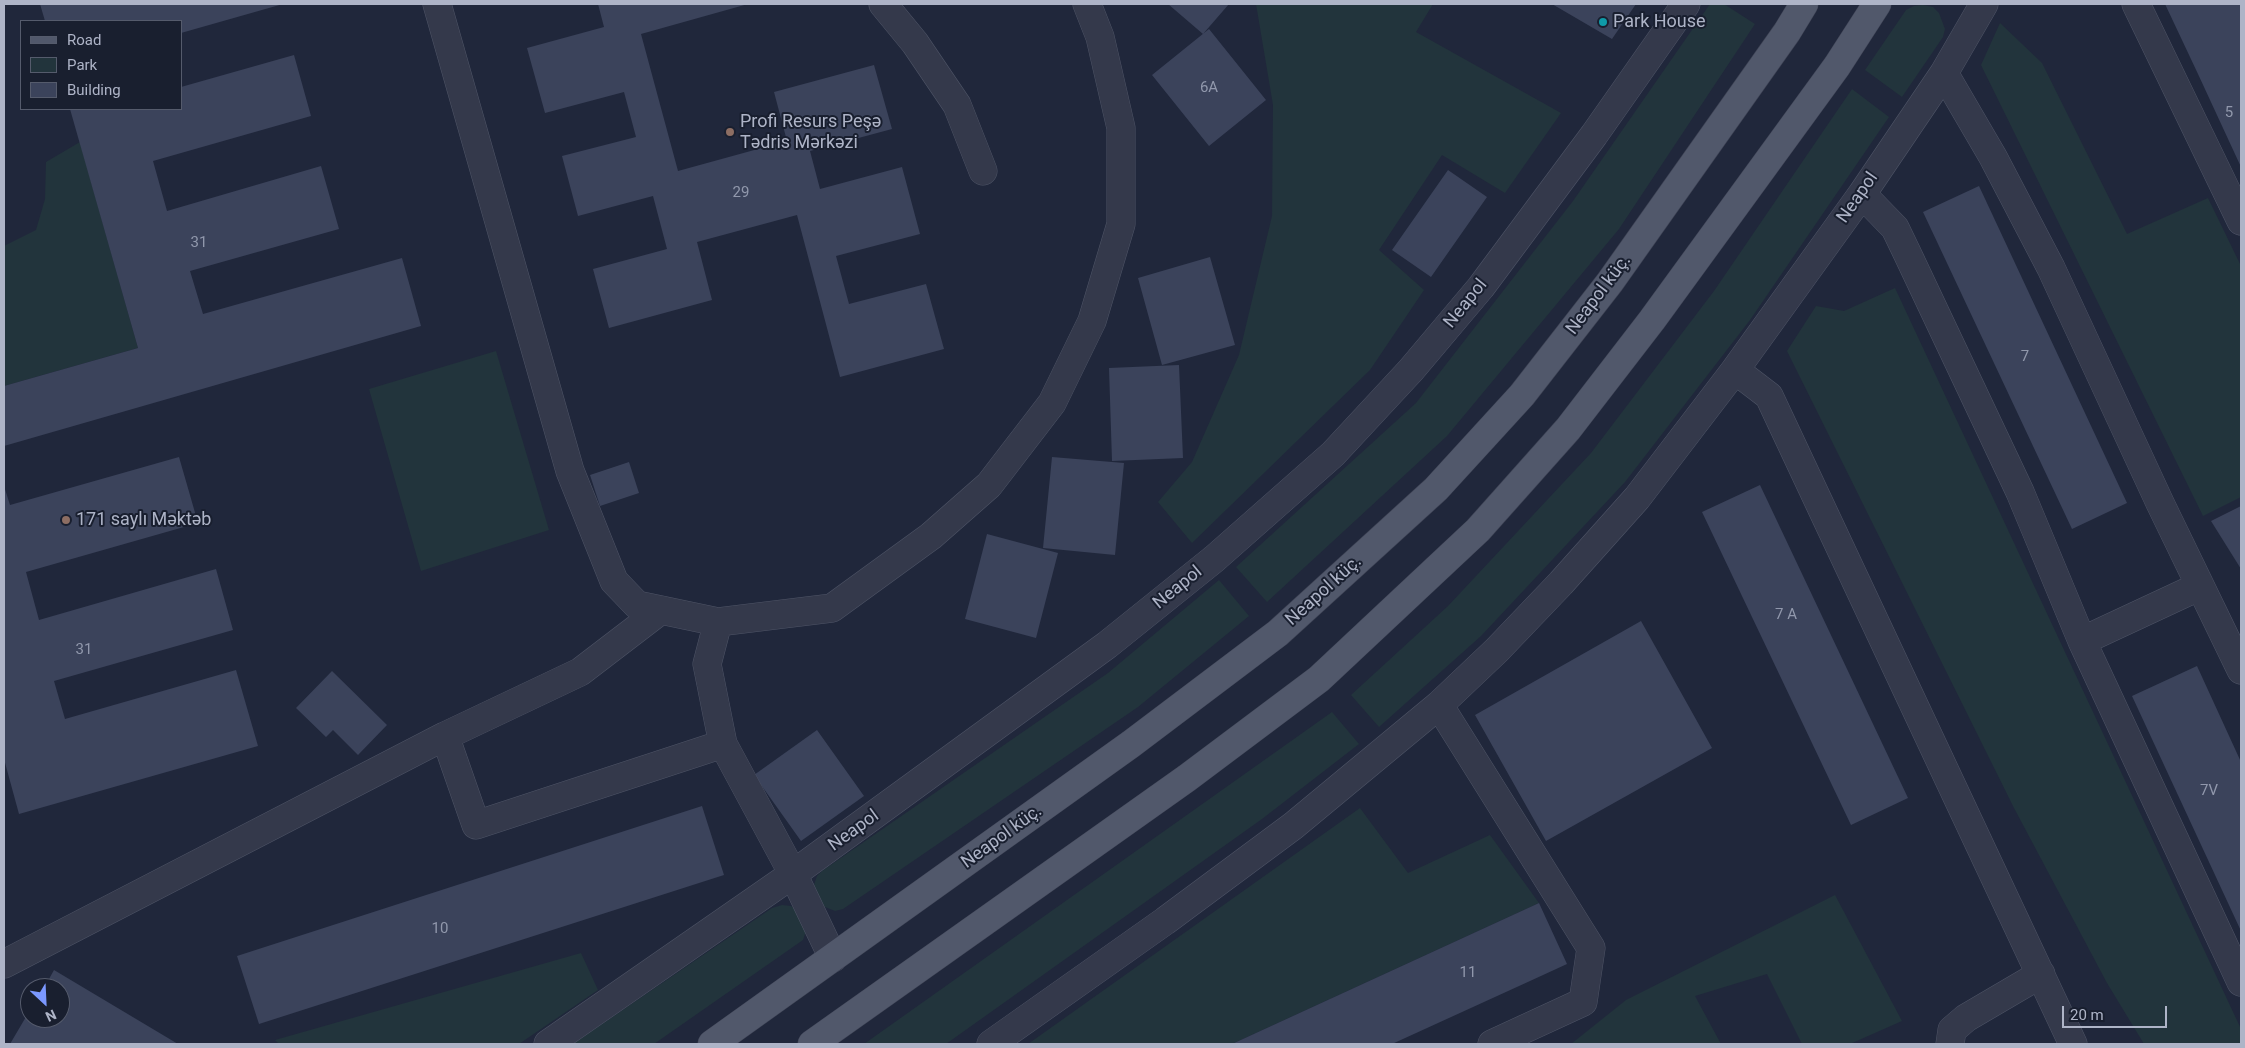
<!DOCTYPE html>
<meta charset="utf-8">
<style>
body{margin:0}
#map{position:relative;width:2245px;height:1048px;overflow:hidden;background:#20273b;font-family:Roboto,sans-serif}
canvas{display:block}
.frame{position:absolute;inset:0;border:5px solid #aeb4c7;pointer-events:none}
.legend{position:absolute;left:20px;top:20px;width:162px;height:90px;box-sizing:border-box;background:#191f2f;border:1px solid #555b6c;margin:0;padding:6px 9px;list-style:none;font-size:15px;color:#aeb4c7}
.legend li{display:flex;align-items:center;gap:10px;height:25px}
.legend b{width:25px;border:1px solid #555b6c}
.north{position:absolute;left:20px;top:978px;width:50px;height:50px;box-sizing:border-box;background:#191f2f;border:1px solid #555b6c;border-radius:50%;rotate:155deg;font-size:14px;font-weight:700;line-height:20px;text-align:center;color:#aeb4c7}
.north::after{content:'';display:block;margin:auto;width:18px;height:22px;background:#7b98ff;clip-path:polygon(50% 0,100% 100%,50% 72%,0 100%)}
.scale{position:absolute;left:2062px;top:1006px;width:105px;height:22px;box-sizing:border-box;border:2px solid #aeb4c7;border-top:0;padding-left:6px;font-size:15px;line-height:18px;white-space:nowrap;color:#aeb4c7;-webkit-text-stroke:4px #191f2f;paint-order:stroke}
</style>
<div id="map">
<canvas width="2245" height="1048"></canvas>
<div class="frame"></div>
<ul class="legend">
<li><b style="height:6px;background:#51586b"></b>Road</li>
<li><b style="height:14px;background:#22343c"></b>Park</li>
<li><b style="height:14px;background:#3b435b"></b>Building</li>
</ul>
<div class="north">N</div>
<div class="scale">20 m</div>
</div>
<script>
const context = document.querySelector('canvas').getContext('2d');
context.lineJoin = 'round';
function paint(path, color) {
  context.fillStyle = color;
  context.fill(path, 'evenodd');
}
function poly(rows) {
  const path = new Path2D();
  for (const r of rows) {
    path.moveTo(r[0], r[1]);
    for (let i = 2; i < r.length; i += 2) path.lineTo(r[i], r[i + 1]);
  }
  return path;
}
function trace(path, color, width, dash) {
  context.strokeStyle = color;
  context.lineWidth = width;
  context.lineCap = dash ? 'butt' : 'round';
  context.setLineDash(dash || []);
  context.stroke(path);
}
function write(font, color, halo, rows, align = 'center') {
  context.font = font + ' Roboto,sans-serif';
  context.lineWidth = 4;
  context.setLineDash([]);
  context.textBaseline = 'middle';
  context.strokeStyle = halo;
  context.fillStyle = color;
  for (const [text, x, y, turn = 0] of rows) {
    context.save();
    context.translate(x, y);
    context.rotate((+turn || 0) * Math.PI / 180);
    context.textAlign = isNaN(turn) ? turn : align;
    if (halo) context.strokeText(text, 0, 0);
    context.fillText(text, 0, 0);
    context.restore();
  }
}
const green = poly([
 [1256,4,1433,4,1416,32,1561,113,1505,193,1442,155,1379,250,1424,290,1370,370,1192,543,1158,502,1192,462,1239,355,1272,216,1273,105],
 [1710,4,1724,4,1755,24,1619,229,1447,436,1267,602,1236,567,1416,403,1573,201],
 [1923,5,1933,7,1939,13,1945,29,1943,37,1902,97,1865,70,1906,10,1914,6],
 [2000,23,2042,63,2127,234,2208,198,2241,266,2241,497,2203,516,1981,65],
 [1852,89,1889,117,1750,320,1625,482,1481,636,1379,727,1351,695,1448,606,1591,453,1714,291],
 [80,142,138,348,4,386,4,246,36,230,45,199,46,162],
 [1895,288,2241,1029,2241,1044,2144,1044,2107,983,2014,808,1787,351,1816,306,1844,311],
 [496,351,549,530,421,571,369,389],
 [1219,580,1249,616,1138,707,843,909,835,911,820,905,812,891,817,876,822,871,1108,673],
 [1332,712,1359,744,1262,819,946,1044,864,1044],
 [1360,808,1408,873,1490,835,1539,903,1232,1044,1028,1044],
 [1835,895,1902,1021,1850,1044,1802,1044,1767,974,1695,996,1721,1044,1571,1044,1626,1000],
 [782,905,791,906,800,912,806,931,803,940,654,1044,573,1044,772,908],
 [581,953,598,990,519,1044,279,1044,275,1040]
]);
const building = poly([
 [40,4,283,4,181,33,181,21,45,21],
 [598,4,748,4,641,34,678,171,787,141,774,92,874,65,892,129,810,151,820,189,902,167,920,234,836,256,849,304,926,284,944,349,840,377,797,215,697,242,712,300,609,328,593,269,667,249,653,196,578,216,562,156,636,137,624,92,545,113,527,48,604,27],
 [1168,4,1229,4,1203,34],
 [1552,4,1636,4,1612,39],
 [2165,4,2241,4,2241,167,2198,74],
 [1209,29,1266,100,1209,146,1152,75],
 [294,55,311,116,153,161,167,211,321,166,339,229,190,271,203,314,402,258,421,326,4,446,4,386,138,348,70,109,181,109,181,87],
 [1448,170,1487,197,1431,277,1392,250],
 [1979,186,2127,503,2072,529,1923,212],
 [1210,257,1235,345,1162,365,1138,278],
 [1179,365,1183,458,1112,461,1109,368],
 [179,457,198,523,26,572,39,620,216,569,233,630,54,681,65,719,236,670,258,746,19,814,4,759,4,486,10,505],
 [1052,457,1124,463,1115,555,1043,548],
 [629,462,639,493,600,506,590,475],
 [1760,485,1908,798,1851,825,1702,512],
 [2241,506,2241,569,2211,521],
 [987,534,1058,553,1036,638,965,619],
 [1641,621,1712,748,1546,841,1475,715],
 [2197,666,2241,762,2241,931,2132,696],
 [332,671,387,725,358,755,333,730,326,737,296,708],
 [817,730,864,796,801,841,754,775],
 [702,806,724,875,259,1024,237,956],
 [1539,903,1567,964,1530,981,1392,1044,1232,1044],
 [54,970,178,1044,10,1044,30,1010,30,1018,60,1018,60,988,44,988]
]);
const minor = poly([
 [437,4,570,471,614,581,637,605,718,622],
 [883,4,915,43,957,105,983,171],
 [2136,4,2241,221],
 [1944,73,1993,157,2051,268,2160,503,2241,670],
 [1862,194,1895,228,1908,255,2020,492,2082,641,2241,982],
 [1735,370,1769,396,2073,1044],
 [2082,641,2200,586],
 [1439,705,1591,948,1583,1002,1492,1044],
 [445,736,580,672,661,610],
 [723,744,707,664,718,622,832,608,931,536,989,485,1052,403,1092,321,1121,224,1121,128,1100,37,1087,4],
 [4,964,445,736,476,825,723,744,793,874,833,958],
 [548,1044,793,874,1107,645,1214,559,1333,454,1411,370,1481,287,1594,135,1686,4],
 [991,1044,1165,921,1293,826,1439,705,1497,650,1561,583,1637,498,1735,370,1862,194,1944,73,1984,4],
 [1950,1044,1952,1030,1966,1018,2041,974]
]);
const major = poly([
 [712,1044,1131,744,1278,633,1436,489,1522,395,1610,282,1787,32,1804,4],
 [812,1044,1187,778,1319,679,1478,530,1568,429,1652,320,1837,66,1877,4]
]);
const markers = [
 [1603,22,5,"#0f9aa8"],
 [730,132,5,"#8d6e63"],
 [66,520,5,"#8d6e63"]
];
const numberNames = [
 ["6A",1209,88],
 ["5",2229,113],
 ["29",741,193],
 ["31",199,243],
 ["7",2025,357],
 ["7 A",1786,615],
 ["31",84,650],
 ["7V",2209,791],
 ["10",440,929],
 ["11",1468,973]
];
const poiNames = [
 ["Park House",1613,22],
 ["Profi Resurs Peşə",740,122],
 ["Tədris Mərkəzi",740,143],
 ["171 saylı Məktəb",76,520]
];
const streetNames = [
 ["Neapol",1858,198,-55],
 ["Neapol küç.",1599,295,-53],
 ["Neapol",1466,304,-51],
 ["Neapol",1178,588,-39],
 ["Neapol küç.",1324,591,-42],
 ["Neapol",854,831,-36],
 ["Neapol küç.",1002,837,-36]
];
paint(green, '#22343c');
paint(building, '#3b435b');
trace(minor, '#4e5466', 29);
trace(major, '#3d4254', 29);
trace(minor, '#34394b', 28);
trace(major, '#51586b', 28);
for (const [x, y, r, color] of markers) {
  const dot = new Path2D();
  dot.arc(x, y, r, 0, 2 * Math.PI);
  context.fillStyle = color;
  context.fill(dot);
  trace(dot, '#191f2f', 2);
}
write('15px', '#9198ac', null, numberNames);
write('18px', '#aeb4c7', '#191f2f', poiNames, 'left');
write('18px', '#aeb4c7', '#191f2f', streetNames);
</script>
